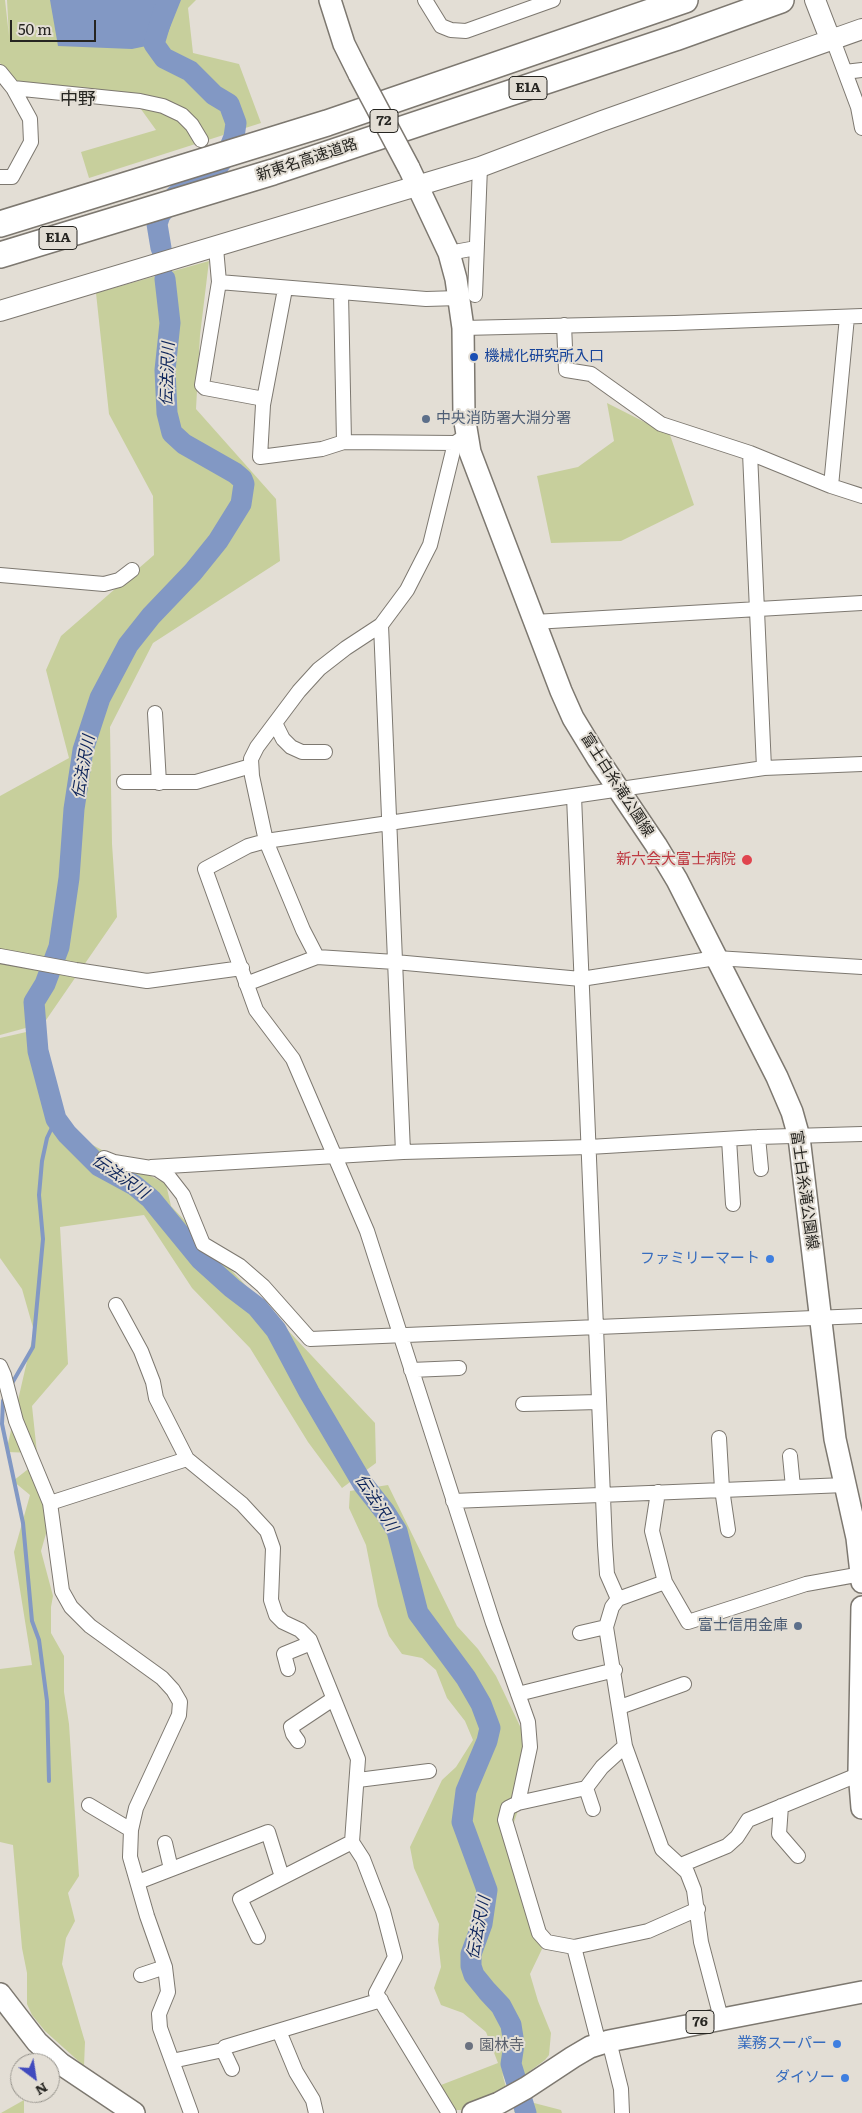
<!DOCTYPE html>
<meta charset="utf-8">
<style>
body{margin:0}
#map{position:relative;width:862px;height:2113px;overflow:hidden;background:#e3ded5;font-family:Literata,serif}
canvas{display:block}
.north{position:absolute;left:10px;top:2053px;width:50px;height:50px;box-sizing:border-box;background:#e3ded5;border:1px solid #97948d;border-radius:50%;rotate:149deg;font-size:14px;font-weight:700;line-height:20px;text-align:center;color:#262521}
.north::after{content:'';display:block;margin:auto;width:18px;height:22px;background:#404abe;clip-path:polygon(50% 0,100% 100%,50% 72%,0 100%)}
.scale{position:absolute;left:10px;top:20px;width:86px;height:22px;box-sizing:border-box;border:2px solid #262521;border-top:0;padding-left:6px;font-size:15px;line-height:18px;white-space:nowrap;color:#262521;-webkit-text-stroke:4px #e3ded5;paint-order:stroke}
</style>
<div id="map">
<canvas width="862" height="2113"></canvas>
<div class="north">N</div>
<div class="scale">50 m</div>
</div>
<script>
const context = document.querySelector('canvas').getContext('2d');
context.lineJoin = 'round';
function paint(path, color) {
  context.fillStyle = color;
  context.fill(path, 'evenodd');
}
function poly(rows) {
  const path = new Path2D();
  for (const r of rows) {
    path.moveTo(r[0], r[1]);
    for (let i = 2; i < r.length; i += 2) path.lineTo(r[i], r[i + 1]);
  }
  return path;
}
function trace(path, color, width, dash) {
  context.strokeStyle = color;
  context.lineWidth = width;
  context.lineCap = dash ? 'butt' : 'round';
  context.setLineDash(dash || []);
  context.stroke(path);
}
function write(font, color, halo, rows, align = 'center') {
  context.font = font + ' Literata,"Noto Sans JP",serif';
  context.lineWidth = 4;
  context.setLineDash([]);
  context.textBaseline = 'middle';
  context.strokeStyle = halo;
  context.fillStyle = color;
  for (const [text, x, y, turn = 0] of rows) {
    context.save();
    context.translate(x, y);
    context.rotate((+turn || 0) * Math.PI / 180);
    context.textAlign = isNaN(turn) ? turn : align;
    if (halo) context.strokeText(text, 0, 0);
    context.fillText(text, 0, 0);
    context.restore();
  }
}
const green = poly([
 [0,0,5,0,9,36,7,0,196,0,188,8,193,53,239,64,261,123,89,178,81,152,156,130,138,105,15,81,0,63],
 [209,261,200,335,196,409,276,499,280,561,153,643,110,727,112,844,117,917,44,1023,0,1035,0,796,69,758,46,670,61,636,154,555,153,496,109,414,96,293],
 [607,403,670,435,694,505,621,541,551,543,537,476,578,467,614,441],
 [35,1030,53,1124,166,1184,171,1206,375,1423,376,1463,342,1488,308,1442,250,1348,192,1288,144,1215,60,1227,68,1364,32,1406,37,1453,6,1452,34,1331,22,1289,0,1258,0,1038],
 [32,1466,49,1523,41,1551,53,1596,51,1607,51,1633,64,1656,64,1692,69,1724,79,1876,68,1893,75,1921,66,1938,62,1964,85,2042,84,2066,45,2031,32,2015,27,2004,27,1973,22,1948,13,1845,0,1842,0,1669,32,1665,14,1552,30,1495,13,1481],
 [388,1485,457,1626,478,1649,496,1676,530,1747,525,1790,514,1822,514,1852,542,1949,530,1974,538,2001,551,2033,549,2055,545,2060,508,2087,502,2073,507,2091,463,2110,453,2110,441,2085,498,2063,486,2032,463,2013,441,2005,434,1988,441,1967,438,1940,439,1924,414,1868,410,1847,442,1780,456,1767,473,1740,465,1721,447,1698,436,1670,422,1658,402,1654,389,1636,378,1606,366,1545,349,1508,350,1491],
 [24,2100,24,2113,1,2113],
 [534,2103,561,2110,562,2113,515,2113,514,2111]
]);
const water = poly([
 [50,0,181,0,165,40,156,44,132,49,58,46]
]);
const stream = poly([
 [11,1385,33,1347,43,1239,39,1195,42,1161,47,1138,56,1119],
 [6,1395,3,1401,2,1424,23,1523,32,1621,39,1640,47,1701,49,1781]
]);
const river = poly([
 [161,248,157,224,160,215,175,196,195,179,219,165,227,154,234,137,236,123,229,104,214,95,190,71,164,58,154,44,164,10,169,0],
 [165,279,170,323,165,370,167,413,172,433,184,444,235,473,242,479,244,484,241,504,218,541,193,572,151,616,128,645,100,698,83,750,74,809,69,878,59,947,45,984,34,1002,38,1051,56,1119,67,1134,99,1166,134,1185,151,1199,201,1260,232,1288,257,1307,276,1330,309,1392,363,1484,385,1512,397,1531,418,1613,466,1678,481,1704,490,1728,487,1741,466,1791,462,1822,487,1890,482,1924,471,1954,471,1966,474,1975,487,1991,501,2006,511,2025,514,2044,511,2064,526,2113]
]);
const street = poly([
 [425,0,441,26,451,30,466,31,553,0],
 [833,40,858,107,862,128],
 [0,72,13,88,30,119,31,142,12,177,0,177],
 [845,72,862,70],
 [13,88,140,101,163,106,182,115,192,125,201,140],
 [216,248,219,282,202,385,205,388,264,399],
 [449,253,476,248],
 [219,282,426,299,459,298],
 [285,289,263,405,260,457,322,449,344,442,341,293],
 [475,295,480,167],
 [564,325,566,370,591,374,661,424,750,453,831,486,862,496],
 [463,328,675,323,862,316],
 [344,442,455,443],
 [750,453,764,768],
 [831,486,847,317],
 [0,575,104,584,119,580,132,570],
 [534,622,862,603],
 [381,625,403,1152],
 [155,713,159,783],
 [275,723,283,739,291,747,302,752,325,752],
 [124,782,196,782,251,766],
 [574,796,605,1545,607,1574,618,1599,612,1607,606,1627,625,1746,662,1849,687,1872,694,1890,701,1942,721,2018],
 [0,956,76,970,147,981,242,968],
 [317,957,303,930,266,841,252,776,251,759,257,747,299,691,319,669,346,648,381,625,407,590,430,545,455,443,467,435],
 [246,984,317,957,395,962,581,979,716,958,862,967],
 [758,1137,761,1169],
 [729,1139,733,1204],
 [104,1158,114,1162,157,1169,169,1177,183,1195,203,1244,240,1266,263,1286,310,1339,862,1316],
 [151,1167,403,1152,589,1147,758,1137,862,1134],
 [116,1305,141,1351,153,1382,156,1398,187,1459],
 [0,1366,4,1375,16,1421,50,1503,62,1591,71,1607,90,1626,162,1678,173,1690,180,1702,179,1715,136,1808,131,1830,130,1857,147,1916,165,1967,168,1992,159,2014,160,2028,191,2113],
 [411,1370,459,1368],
 [523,1404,598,1402],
 [719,1438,722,1489,728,1530],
 [790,1456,793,1487],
 [658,1492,652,1531,665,1582,688,1622,806,1584,862,1574],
 [453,1501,845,1485],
 [50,1503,187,1459,242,1504,267,1531,273,1548,271,1600,276,1615,283,1622,300,1630,310,1640,358,1759,352,1842,363,1859,383,1911,395,1957,376,1993,449,2113],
 [618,1599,665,1582],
 [580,1633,606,1627],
 [288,1669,284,1654,311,1643],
 [518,1694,615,1670],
 [620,1707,684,1684],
 [298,1741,293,1734,291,1727,333,1699],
 [625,1746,602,1767,586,1788,518,1803,508,1808,505,1820,539,1933,547,1942,574,1947,648,1931,698,1909],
 [358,1780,429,1771],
 [586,1788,593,1809],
 [518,1803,530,1747,528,1722,493,1623,367,1231,293,1059,256,1010,205,869,248,846,266,841,764,768,862,764],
 [89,1805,131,1830],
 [781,1806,779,1834,798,1856],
 [165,1843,171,1869],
 [681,1865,727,1846,737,1837,748,1820,860,1774],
 [138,1882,268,1832,282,1877],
 [258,1937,240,1899,352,1842],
 [574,1947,599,2044],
 [141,1975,165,1967],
 [279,2031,296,2072,313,2100,316,2113],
 [609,2041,621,2089,622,2113],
 [223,2050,232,2069],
 [172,2061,223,2050,225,2047,381,2000]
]);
const secondary = poly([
 [815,0,827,31,833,40],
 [0,311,480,167,602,121,862,29]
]);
const primary = poly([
 [330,0,344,44,359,74],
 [409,168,449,253,456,279,463,328,464,416,470,452,561,691,573,718,598,759,656,845,677,880,777,1077,792,1112,799,1137,835,1439,857,1538,862,1582],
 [862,1607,859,1771,862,1808],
 [0,1994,37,2042,61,2064,134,2113],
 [473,2113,499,2103,526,2088,573,2057,590,2047,609,2041,862,1992]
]);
const highway = poly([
 [0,224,327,123,685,0],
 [0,255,273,172,675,38,781,0]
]);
const primaryBridge = poly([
 [359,74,409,168]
]);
const markers = [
 [474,357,5,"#1a4fb4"],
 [426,419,5,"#5c6f8a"],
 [747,860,6,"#e0444e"],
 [770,1259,5,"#3f7fe0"],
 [798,1626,5,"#5c6f8a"],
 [837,2044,5,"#3f7fe0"],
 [469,2046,5,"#6b7280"],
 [845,2078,5,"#3f7fe0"]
];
const shields = [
 [528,88,38],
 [384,121,28],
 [58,238,38],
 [700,2022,28]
];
const shieldNames = [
 ["E1A",528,88],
 ["72",384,121],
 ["E1A",58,238],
 ["76",700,2022]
];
const streetNames = [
 ["新東名高速道路",307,160,-18],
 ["富士白糸滝公園線",617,785,57],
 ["富士白糸滝公園線",804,1190,82]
];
const transitNames = [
 ["機械化研究所入口",484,357]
];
const serviceNames = [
 ["中央消防署大淵分署",436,419],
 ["富士信用金庫",788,1626,"right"]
];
const healthNames = [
 ["新六会大富士病院",736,860]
];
const shopNames = [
 ["ファミリーマート",760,1259],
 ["業務スーパー",827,2044],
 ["ダイソー",835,2078]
];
const worshipNames = [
 ["園林寺",479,2046]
];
const waterNames = [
 ["伝法沢川",168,374,-88],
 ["伝法沢川",84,767,-80],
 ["伝法沢川",120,1177,35],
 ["伝法沢川",376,1503,57],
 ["伝法沢川",479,1928,-79]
];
const quarterNames = [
 ["中野",78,100]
];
paint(green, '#c7cf9c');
paint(water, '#8298c4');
trace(stream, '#8298c4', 4);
trace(river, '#8298c4', 21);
trace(street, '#7d7870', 16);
trace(secondary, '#7d7870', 22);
trace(primary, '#7d7870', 24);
trace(highway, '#7d7870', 28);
trace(street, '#fff', 14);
trace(secondary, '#fff', 20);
trace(primary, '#fff', 21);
trace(highway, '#fff', 25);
trace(primaryBridge, '#7d7870', 24, []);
trace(primaryBridge, '#fff', 21);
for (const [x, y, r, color] of markers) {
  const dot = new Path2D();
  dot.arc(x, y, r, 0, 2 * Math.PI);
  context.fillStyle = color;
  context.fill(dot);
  trace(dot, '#e3ded5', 2);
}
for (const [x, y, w] of shields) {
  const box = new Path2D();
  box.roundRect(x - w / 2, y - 11.5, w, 23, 4);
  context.fillStyle = '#e3ded5';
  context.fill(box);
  trace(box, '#262521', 1);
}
write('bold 14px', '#262521', null, shieldNames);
write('15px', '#262521', '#e3ded5', streetNames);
write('15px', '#164399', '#e3ded5', transitNames, 'left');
write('15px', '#4e5e75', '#e3ded5', serviceNames, 'left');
write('15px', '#be3a42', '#e3ded5', healthNames, 'right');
write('15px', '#366cbe', '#e3ded5', shopNames, 'right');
write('15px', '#5b616d', '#e3ded5', worshipNames, 'left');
write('italic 16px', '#0e255b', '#e3ded5', waterNames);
write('18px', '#262521', '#e3ded5', quarterNames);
</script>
